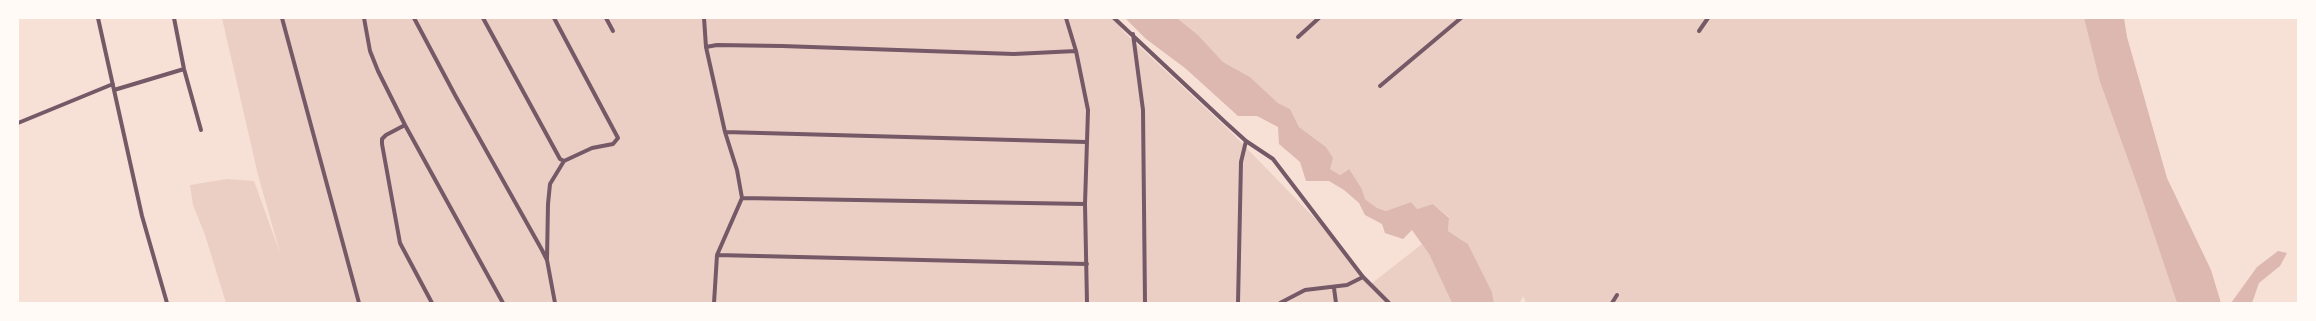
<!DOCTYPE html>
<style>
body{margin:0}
#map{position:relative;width:2316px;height:321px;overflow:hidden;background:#f7e1d7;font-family:Mulish,sans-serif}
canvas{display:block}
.frame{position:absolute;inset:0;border:19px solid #fffaf5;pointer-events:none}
</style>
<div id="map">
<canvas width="2316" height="321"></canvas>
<div class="frame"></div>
</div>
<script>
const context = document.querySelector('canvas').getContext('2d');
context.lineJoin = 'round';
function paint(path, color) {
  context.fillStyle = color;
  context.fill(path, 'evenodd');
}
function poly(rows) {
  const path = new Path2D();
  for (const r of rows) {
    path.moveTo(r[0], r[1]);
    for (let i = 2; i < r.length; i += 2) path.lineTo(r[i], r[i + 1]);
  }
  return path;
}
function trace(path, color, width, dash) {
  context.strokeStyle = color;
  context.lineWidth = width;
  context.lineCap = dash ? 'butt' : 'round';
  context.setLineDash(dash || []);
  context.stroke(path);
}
const green = poly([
 [222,18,1114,18,1125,33,1230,131,1333,237,1371,284,1422,244,1429,254,1452,303,226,303,205,235,193,205,190,185,227,179,254,181,280,253,258,175],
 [1177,18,2084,18,2100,82,2139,190,2177,303,1526,303,1523,296,1520,303,1494,303,1492,292,1468,244,1448,231,1449,217,1433,204,1417,209,1411,202,1386,211,1377,208,1365,199,1362,189,1348,169,1340,175,1330,169,1326,147,1299,127,1290,109,1278,103,1250,77,1223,62,1198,35]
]);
const water = poly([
 [1125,18,1177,18,1198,35,1223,62,1250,77,1278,103,1290,109,1299,127,1326,147,1333,158,1330,169,1340,175,1349,169,1362,189,1365,199,1377,208,1386,211,1411,202,1417,209,1433,204,1449,218,1448,231,1468,244,1492,292,1494,303,1452,303,1429,254,1412,230,1403,239,1385,233,1382,224,1365,215,1359,203,1344,190,1329,181,1306,181,1300,162,1279,144,1278,127,1257,116,1238,116,1185,68,1146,39],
 [2084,18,2124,18,2127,37,2167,178,2211,270,2221,303,2177,303,2139,190,2100,82],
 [2278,251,2287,253,2280,266,2259,283,2252,303,2231,303,2257,267]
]);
const minor = poly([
 [98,18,142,216,167,303],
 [174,18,184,69,201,130],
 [282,18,359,303],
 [364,18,370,51,378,71,405,125,503,303],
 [414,18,455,95,542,250,547,260,555,303],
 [483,18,560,159,564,161,592,148,613,144,618,138,554,18],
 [606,18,613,31],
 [704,18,706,47,725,132,737,170,742,198,717,255,714,303],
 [1066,18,1076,51,1088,110,1085,204,1087,303],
 [1114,18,1225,122,1246,141,1273,159,1363,277,1389,303],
 [1699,31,1708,18],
 [1133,34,1143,110,1145,303],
 [1298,37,1319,18],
 [706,47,717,45,782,46,1014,54,1076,51],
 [1380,86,1461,18],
 [114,90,184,69],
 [18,123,113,84],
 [405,125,386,135,382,139,382,144,400,243,432,303],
 [725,132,1086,142],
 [742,198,1085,204],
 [717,255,1087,264],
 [547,259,548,204,550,184,564,161],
 [1334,288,1336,303],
 [1238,303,1241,162,1246,141],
 [1280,303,1305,290,1347,285,1363,277],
 [1612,303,1617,295]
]);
paint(green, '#ebcfc5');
paint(water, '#dcb8b0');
trace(minor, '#755966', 4);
</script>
